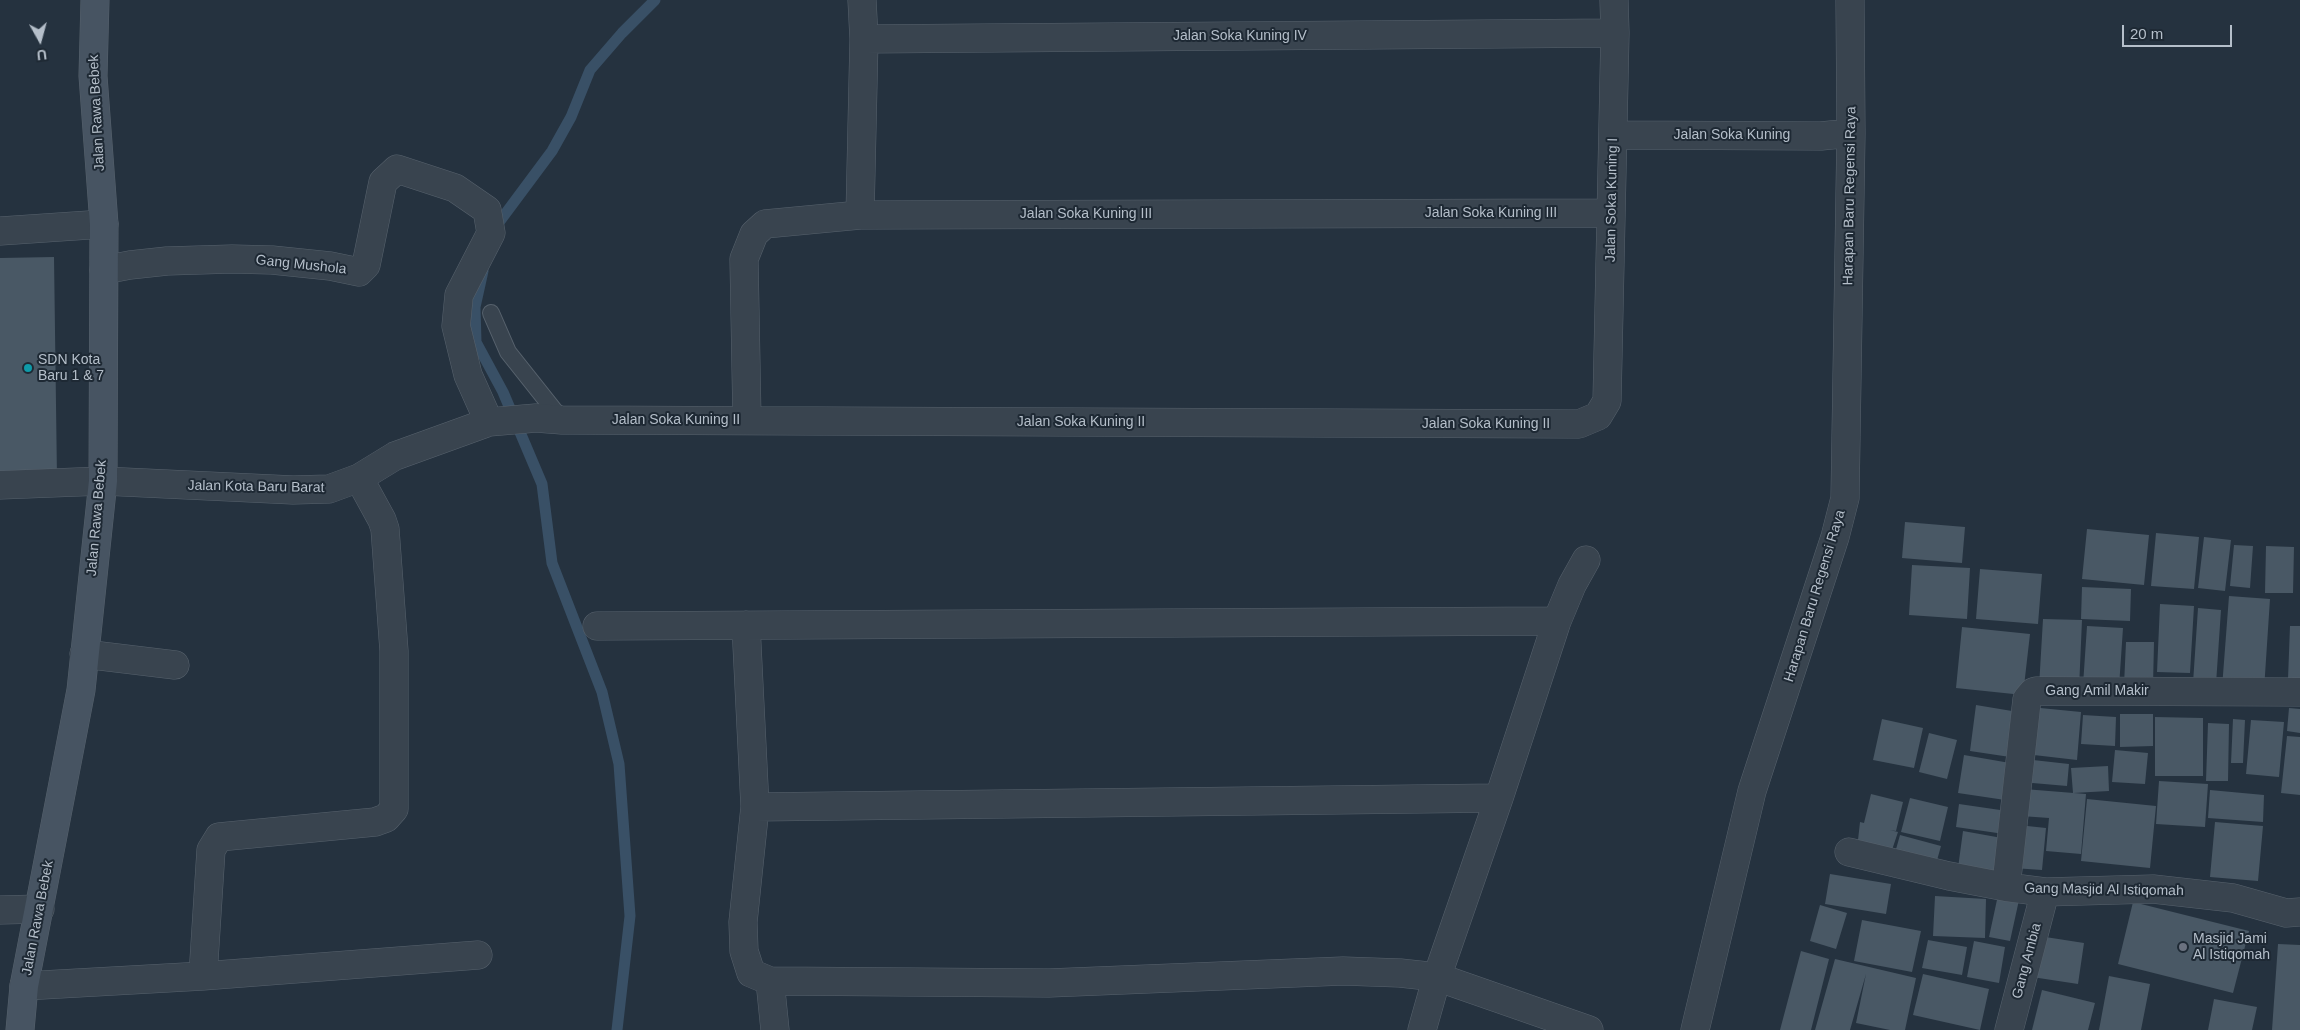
<!DOCTYPE html>
<style>
body{margin:0}
#map{position:relative;width:2300px;height:1030px;overflow:hidden;background:#25323f;font-family:Helvetica,sans-serif}
canvas{display:block}
.north{position:absolute;left:15px;top:15px;width:50px;height:50px;-webkit-text-stroke:4px #1e2934;paint-order:stroke;rotate:173deg;font-size:14px;font-weight:700;line-height:20px;text-align:center;color:#b5bfca}
.north::after{content:'';display:block;margin:auto;width:18px;height:22px;background:#b5bfca;clip-path:polygon(50% 0,100% 100%,50% 72%,0 100%)}
.scale{position:absolute;left:2122px;top:25px;width:110px;height:22px;box-sizing:border-box;border:2px solid #b5bfca;border-top:0;padding-left:6px;font-size:15px;line-height:18px;white-space:nowrap;color:#b5bfca;-webkit-text-stroke:4px #1e2934;paint-order:stroke}
</style>
<div id="map">
<canvas width="2300" height="1030"></canvas>
<div class="north">U</div>
<div class="scale">20 m</div>
</div>
<script>
const context = document.querySelector('canvas').getContext('2d');
context.lineJoin = 'round';
function poly(rows) {
  const path = new Path2D();
  for (const r of rows) {
    path.moveTo(r[0], r[1]);
    for (let i = 2; i < r.length; i += 2) path.lineTo(r[i], r[i + 1]);
  }
  return path;
}
function trace(path, color, width, dash) {
  context.strokeStyle = color;
  context.lineWidth = width;
  context.lineCap = dash ? 'butt' : 'round';
  context.setLineDash(dash || []);
  context.stroke(path);
}
function paint(path, color) {
  context.fillStyle = color;
  context.fill(path, 'evenodd');
}
function write(font, color, halo, rows, align = 'center') {
  context.font = font + ' Helvetica,sans-serif';
  context.lineWidth = 4;
  context.setLineDash([]);
  context.textBaseline = 'middle';
  context.strokeStyle = halo;
  context.fillStyle = color;
  for (const [text, x, y, turn = 0] of rows) {
    context.save();
    context.translate(x, y);
    context.rotate((+turn || 0) * Math.PI / 180);
    context.textAlign = isNaN(turn) ? turn : align;
    if (halo) context.strokeText(text, 0, 0);
    context.fillText(text, 0, 0);
    context.restore();
  }
}
const stream = poly([
 [494,229,552,151,571,117,590,70,622,33,655,0],
 [483,271,475,307,476,342,503,392,542,484,552,563,602,692,619,764,630,916,617,1030]
]);
const building = poly([
 [54,257,57,478,0,479,0,258],
 [1905,522,1965,527,1962,563,1902,558],
 [2087,529,2149,535,2144,585,2082,579],
 [2156,533,2199,537,2194,589,2151,586],
 [2204,537,2231,540,2225,591,2198,588],
 [2234,545,2253,546,2250,588,2230,586],
 [2266,546,2294,547,2293,593,2265,593],
 [1912,565,1970,568,1967,619,1909,615],
 [1980,569,2042,574,2038,624,1976,619],
 [2082,587,2131,589,2130,621,2081,619],
 [2229,596,2270,599,2264,690,2222,688],
 [2160,604,2194,606,2190,673,2157,672],
 [2198,608,2221,610,2216,684,2193,683],
 [2043,619,2082,620,2079,689,2039,687],
 [2087,626,2123,628,2119,687,2083,685],
 [2290,626,2300,626,2300,680,2288,679],
 [1962,627,2030,634,2023,695,1956,688],
 [2126,642,2154,642,2153,686,2124,685],
 [1976,705,2018,712,2010,757,1970,751],
 [2030,707,2081,712,2077,760,2025,754],
 [2289,708,2300,709,2300,733,2287,731],
 [2120,714,2153,714,2153,746,2120,747],
 [2083,715,2116,717,2115,746,2081,744],
 [2155,717,2203,718,2203,776,2155,776],
 [1882,719,1923,728,1914,768,1873,760],
 [2233,719,2245,720,2243,763,2231,763],
 [2251,720,2284,722,2279,777,2246,774],
 [2208,723,2229,724,2228,781,2206,781],
 [1929,733,1957,740,1947,779,1919,772],
 [2287,736,2300,737,2300,795,2281,793],
 [2115,750,2148,753,2145,784,2112,782],
 [1964,755,2010,763,2005,800,1958,793],
 [2024,759,2069,764,2067,786,2021,782],
 [2108,766,2109,791,2073,793,2071,768],
 [2159,781,2208,784,2205,827,2156,824],
 [2024,789,2086,794,2081,854,2046,851,2049,818,2021,816],
 [2210,790,2264,795,2263,822,2208,818],
 [1871,794,1903,802,1896,831,1890,830,1898,832,1890,856,1857,849,1860,822,1864,823],
 [1910,798,1948,807,1940,841,1901,832],
 [2087,799,2156,806,2150,868,2081,861],
 [1959,804,2007,811,2004,834,1956,827],
 [2215,822,2263,826,2258,881,2210,877],
 [2018,825,2046,828,2042,870,2013,868],
 [1963,831,2002,838,1993,875,1958,868],
 [1900,835,1941,846,1934,871,1893,860],
 [1830,874,1891,884,1886,914,1825,904],
 [1998,895,2019,900,2010,941,1989,937],
 [1935,896,1986,899,1985,938,1933,936],
 [2133,902,2249,931,2233,993,2118,964],
 [1820,905,1847,913,1836,949,1810,941],
 [1862,920,1921,931,1912,972,1854,961],
 [2039,936,2084,943,2078,984,2032,977],
 [1928,940,1967,947,1962,975,1922,968],
 [1974,941,2005,947,1999,983,1967,977],
 [2278,944,2300,945,2300,1030,2272,1030],
 [1801,951,1829,959,1811,1030,1780,1030],
 [1835,959,1916,978,1905,1030,1890,1030,1856,1023,1866,974,1850,1030,1815,1030],
 [1923,974,1989,989,1980,1030,1913,1015],
 [2109,976,2150,984,2141,1030,2099,1030],
 [2042,990,2095,1003,2088,1030,2032,1030],
 [2214,999,2257,1007,2252,1030,2208,1030]
]);
const lane = poly([
 [491,313,508,352,562,420]
]);
const street = poly([
 [864,39,1615,33],
 [1613,135,1821,136,1851,133],
 [860,215,864,39,862,0],
 [0,231,104,224],
 [104,270,130,265,167,261,232,259,272,260,330,266,359,272,366,265,383,182,397,169,455,188,487,210,491,233,459,295,456,326,468,375,489,422],
 [747,420,744,259,754,234,765,224,860,215,1611,213],
 [0,485,103,481,293,490,329,489,359,478,395,456,489,422,536,418,562,420,1579,424,1598,416,1607,401,1615,33,1614,0],
 [746,625,755,807,743,922,744,951,751,973,770,981,775,1030],
 [597,626,1557,621],
 [84,654,175,665],
 [755,807,1499,798],
 [1849,852,1949,876,2006,887,2045,892,2153,889,2233,898,2286,913,2300,912],
 [2006,887,2027,699,2033,692,2036,691,2300,692],
 [0,910,40,909],
 [203,976,211,850,219,837,375,822,386,818,394,809,394,651,385,529,382,520,359,478],
 [770,981,1049,983,1343,971,1400,973,1437,977,1589,1030],
 [24,986,203,976,478,955],
 [1422,1030,1437,977,1499,798,1557,621,1572,585,1586,560],
 [1695,1030,1752,791,1835,537,1845,498,1851,133,1850,0],
 [2009,1030,2045,892]
]);
const secondary = poly([
 [20,1030,24,986,81,690,103,481,104,224,93,76,95,0]
]);
const markers = [
 [28,368,5,"#0f9aa8"],
 [2183,947,5,"#6b7280"]
];
const streetNames = [
 ["Jalan Soka Kuning IV",1240,36],
 ["Jalan Rawa Bebek",97,113,-93],
 ["Jalan Soka Kuning",1732,135],
 ["Harapan Baru Regensi Raya",1850,196,-89],
 ["Jalan Soka Kuning I",1612,200,-89],
 ["Jalan Soka Kuning III",1491,213],
 ["Jalan Soka Kuning III",1086,214],
 ["Gang Mushola",301,265,6],
 ["Jalan Soka Kuning II",676,420],
 ["Jalan Soka Kuning II",1081,422],
 ["Jalan Soka Kuning II",1486,424],
 ["Jalan Kota Baru Barat",256,487,1],
 ["Jalan Rawa Bebek",97,518,-85],
 ["Harapan Baru Regensi Raya",1815,596,-73],
 ["Gang Amil Makir",2097,691],
 ["Gang Masjid Al Istiqomah",2104,890,1],
 ["Jalan Rawa Bebek",38,918,-79],
 ["Gang Ambia",2027,961,-75]
];
const poiNames = [
 ["SDN Kota",38,360],
 ["Baru 1 & 7",38,376],
 ["Masjid Jami",2193,939],
 ["Al Istiqomah",2193,955]
];
trace(stream, '#395066', 11);
paint(building, '#495865');
trace(lane, '#57626d', 18);
trace(street, '#57626d', 29);
trace(secondary, '#57626d', 29);
trace(lane, '#39444f', 16);
trace(street, '#39444f', 28);
trace(secondary, '#475462', 28);
for (const [x, y, r, color] of markers) {
  const dot = new Path2D();
  dot.arc(x, y, r, 0, 2 * Math.PI);
  context.fillStyle = color;
  context.fill(dot);
  trace(dot, '#1e2934', 2);
}
write('14px', '#b5bfca', '#1e2934', streetNames);
write('14px', '#b5bfca', '#1e2934', poiNames, 'left');
</script>
